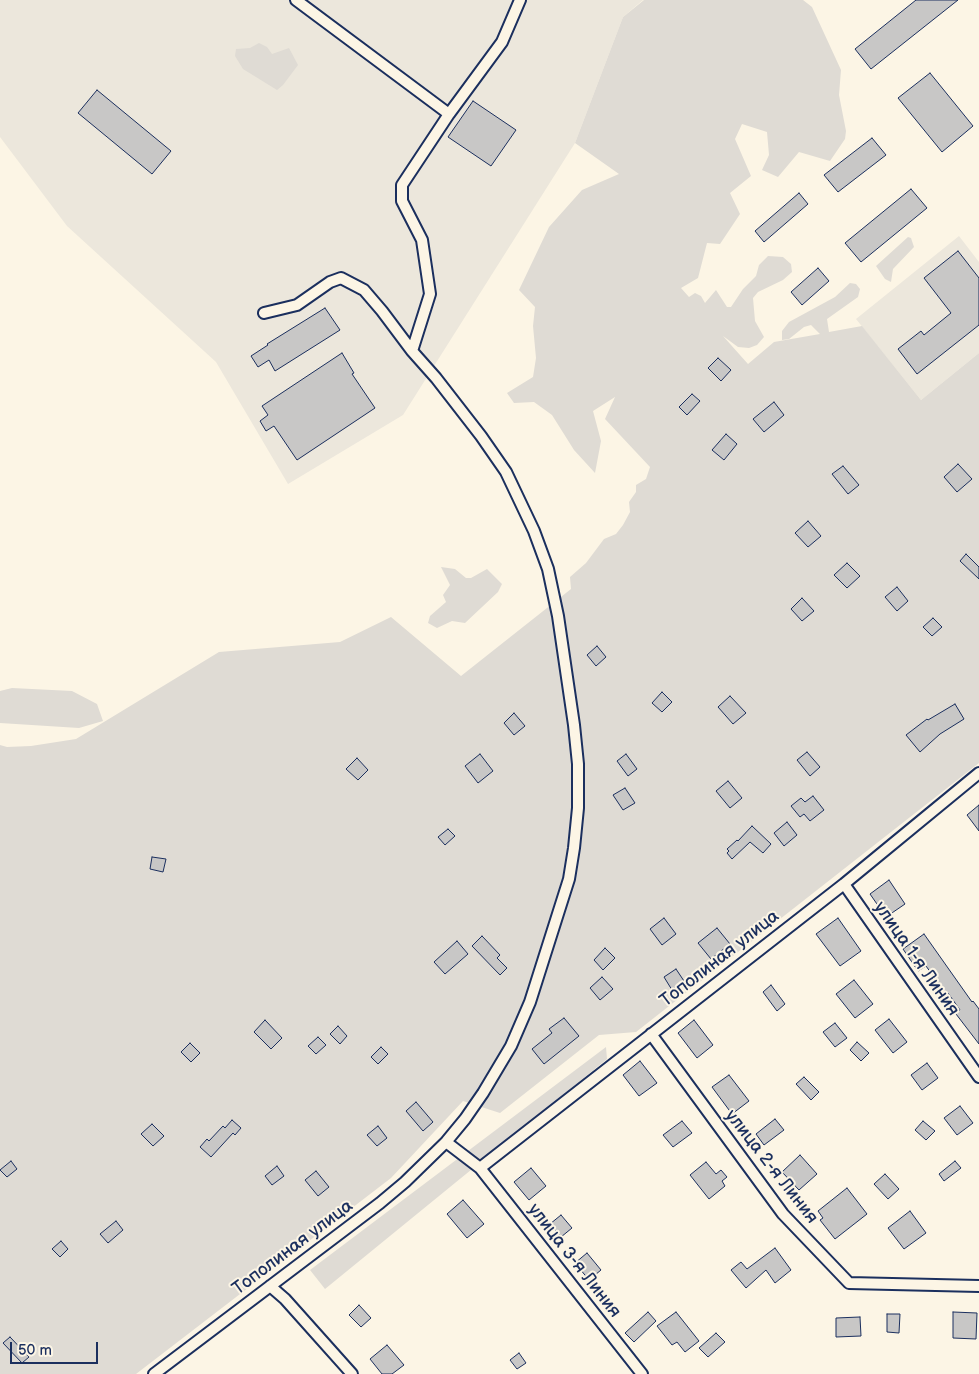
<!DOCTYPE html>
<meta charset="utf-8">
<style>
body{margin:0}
#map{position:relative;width:979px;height:1374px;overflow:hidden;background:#fcf5e5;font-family:"Balsamiq Sans",sans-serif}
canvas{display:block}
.scale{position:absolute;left:10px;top:1342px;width:88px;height:22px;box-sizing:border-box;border:2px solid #1b2f5e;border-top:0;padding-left:6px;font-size:15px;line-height:18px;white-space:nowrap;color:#1b2f5e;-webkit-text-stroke:4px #fcf5e5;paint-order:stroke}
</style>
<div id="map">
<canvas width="979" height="1374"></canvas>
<div class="scale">50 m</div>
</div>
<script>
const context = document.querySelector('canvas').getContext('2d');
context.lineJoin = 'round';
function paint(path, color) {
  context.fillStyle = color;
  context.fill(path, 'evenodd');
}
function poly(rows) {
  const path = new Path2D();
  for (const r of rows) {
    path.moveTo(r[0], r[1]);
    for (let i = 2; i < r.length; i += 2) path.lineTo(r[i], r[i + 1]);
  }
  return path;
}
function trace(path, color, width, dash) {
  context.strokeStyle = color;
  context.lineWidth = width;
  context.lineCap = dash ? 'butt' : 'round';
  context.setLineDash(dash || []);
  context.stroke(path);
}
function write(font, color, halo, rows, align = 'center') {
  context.font = font + ' "Balsamiq Sans",sans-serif';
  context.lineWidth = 4;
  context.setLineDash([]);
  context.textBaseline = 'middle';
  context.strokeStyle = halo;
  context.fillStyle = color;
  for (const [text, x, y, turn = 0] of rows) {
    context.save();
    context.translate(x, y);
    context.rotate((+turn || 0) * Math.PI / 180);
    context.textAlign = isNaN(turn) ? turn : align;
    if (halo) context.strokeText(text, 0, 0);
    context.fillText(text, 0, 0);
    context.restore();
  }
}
const built = poly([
 [0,0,643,0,623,17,575,143,403,415,288,484,216,362,67,226,0,137],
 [959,236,979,262,979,353,921,400,856,319]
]);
const green = poly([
 [644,0,803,0,812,7,841,70,839,95,846,131,845,139,830,161,799,152,778,177,762,170,769,155,767,132,742,124,735,139,751,176,730,193,740,214,720,244,707,243,698,278,681,288,689,297,695,293,701,296,705,303,716,290,727,307,731,307,743,289,756,276,759,265,768,256,783,257,791,264,792,272,783,280,758,292,753,298,755,321,764,337,757,345,749,348,738,347,723,336,748,364,774,342,820,334,811,325,804,327,789,339,782,340,782,331,789,322,835,297,850,283,856,284,860,289,858,297,827,319,829,332,862,326,921,400,979,353,979,763,636,1032,599,1035,500,1113,463,1101,391,1178,136,1374,0,1374,0,745,7,747,31,746,76,739,219,652,340,642,391,617,461,676,571,589,570,577,586,563,604,539,616,534,623,525,630,512,629,502,636,492,636,485,646,479,650,467,605,419,615,397,593,411,601,441,595,473,574,450,552,415,534,402,514,403,507,393,533,377,536,358,533,326,535,307,519,290,549,227,582,190,619,174,575,143,623,17],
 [259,43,267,47,272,54,289,48,298,65,283,85,277,90,243,69,235,56,236,49,250,48],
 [908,237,911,238,914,247,893,269,891,282,885,279,876,266],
 [441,567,455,569,466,578,471,578,487,569,502,584,498,592,465,623,452,621,437,628,428,623,430,616,446,602,443,595,450,585],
 [12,688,72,691,97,704,103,721,79,728,0,723,0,691],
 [606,1047,607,1059,325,1289,310,1270]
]);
const building = poly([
 [916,0,958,0,871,69,855,49,916,0],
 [930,73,973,126,942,152,898,98,930,73],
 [97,90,171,151,152,174,78,113,97,90],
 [473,101,516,130,491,166,448,137,473,101],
 [872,138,886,155,838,192,824,175,872,138],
 [911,189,927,208,861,262,845,243,911,189],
 [799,193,808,204,764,242,755,231,799,193],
 [958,251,979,278,979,325,917,374,898,349,921,331,924,335,951,313,924,278,958,251],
 [818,268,829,281,802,305,791,292,818,268],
 [325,308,340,330,275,371,269,360,258,367,251,356,268,345,267,344,325,308],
 [342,353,354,373,352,374,375,408,297,460,274,426,266,431,260,421,268,415,262,406,342,353],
 [718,358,731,370,721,381,708,368,718,358],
 [692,394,700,401,687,415,679,407,692,394],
 [774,402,784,415,764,432,753,419,774,402],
 [726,434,737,444,724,460,712,450,726,434],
 [958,464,972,479,957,492,944,477,958,464],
 [843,466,859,485,848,494,832,474,843,466],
 [808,521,821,536,808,547,795,533,808,521],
 [966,554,979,567,979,579,960,561,966,554],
 [847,563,860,576,847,588,834,575,847,563],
 [897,587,908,601,897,611,885,597,897,587],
 [802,598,814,611,802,621,791,609,802,598],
 [933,618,942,627,932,636,923,627,933,618],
 [597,646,606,657,596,666,587,655,597,646],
 [662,692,672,702,662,712,652,703,662,692],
 [730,696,746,713,733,724,718,707,730,696],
 [955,704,964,719,940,734,920,752,906,735,927,719,928,720,955,704],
 [514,713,525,726,514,735,504,723,514,713],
 [807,752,820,767,810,776,797,760,807,752],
 [480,754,493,771,478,783,465,766,480,754],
 [626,754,637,769,628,776,617,761,626,754],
 [357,758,368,770,358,780,346,769,357,758],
 [728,781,742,798,730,808,716,791,728,781],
 [625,788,635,803,623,810,613,795,625,788],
 [813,796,824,810,810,821,804,814,800,817,791,806,801,798,805,802,813,796],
 [979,805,979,831,967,815,979,805],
 [787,822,797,835,784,846,774,833,787,822],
 [752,826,771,844,763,853,750,842,732,859,727,853,729,851,727,849,737,840,738,841,752,826],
 [448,829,455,836,445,845,438,837,448,829],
 [152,857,166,859,163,872,150,869,152,857],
 [889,880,905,904,886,917,870,894,889,880],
 [664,918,676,934,662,945,650,929,664,918],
 [838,918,861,951,840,966,816,934,838,918],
 [717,928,730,944,711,959,698,943,717,928],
 [924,934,972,1002,973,1001,979,1009,979,1044,956,1014,960,1010,948,993,944,996,939,989,941,987,926,966,918,971,903,949,924,934],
 [482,936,500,955,497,958,507,968,500,975,472,946,482,936],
 [457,941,468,954,445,974,434,962,457,941],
 [605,948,615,958,603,970,594,960,605,948],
 [676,969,684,981,672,990,664,977,676,969],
 [602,977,613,989,600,1000,590,988,602,977],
 [854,980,873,1004,855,1018,836,994,854,980],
 [771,985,785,1004,777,1011,763,992,771,985],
 [564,1018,579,1036,544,1064,532,1049,552,1033,549,1029,564,1018],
 [889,1019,907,1042,893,1053,875,1030,889,1019],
 [265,1020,282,1038,271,1049,254,1032,265,1020],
 [694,1020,713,1045,697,1058,678,1033,694,1020],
 [835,1023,847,1038,835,1047,823,1032,835,1023],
 [338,1026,347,1036,340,1044,330,1034,338,1026],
 [318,1037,326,1045,316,1054,308,1046,318,1037],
 [857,1042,869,1053,861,1061,850,1050,857,1042],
 [190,1043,200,1053,191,1062,181,1052,190,1043],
 [381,1047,388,1054,378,1064,371,1057,381,1047],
 [640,1061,657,1083,639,1096,623,1075,640,1061],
 [927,1063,938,1078,922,1090,911,1075,927,1063],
 [729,1075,749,1101,732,1114,712,1087,729,1075],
 [804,1077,819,1092,811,1100,796,1084,804,1077],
 [416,1102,433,1122,423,1131,406,1111,416,1102],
 [960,1106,973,1123,957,1135,944,1118,960,1106],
 [775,1119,784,1130,764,1145,756,1134,775,1119],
 [232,1120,241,1128,235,1135,233,1133,211,1157,200,1147,207,1139,209,1141,223,1126,225,1128,232,1120],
 [682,1121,692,1133,673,1147,663,1135,682,1121],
 [923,1121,935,1131,926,1140,915,1130,923,1121],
 [152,1124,164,1136,153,1146,141,1134,152,1124],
 [378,1126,387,1138,377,1146,367,1135,378,1126],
 [800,1155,817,1174,799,1190,782,1172,800,1155],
 [11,1161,17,1169,7,1177,0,1170,11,1161],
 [955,1161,961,1168,944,1181,939,1174,955,1161],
 [706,1162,716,1174,721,1170,727,1177,722,1181,725,1186,709,1199,690,1175,706,1162],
 [277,1166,284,1176,272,1185,265,1176,277,1166],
 [531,1168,546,1186,529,1200,514,1182,531,1168],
 [316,1171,329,1187,318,1196,305,1180,316,1171],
 [885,1174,899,1189,888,1199,874,1184,885,1174],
 [847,1188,867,1214,835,1239,820,1220,823,1218,818,1211,847,1188],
 [463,1200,484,1224,467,1238,447,1214,463,1200],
 [910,1211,926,1233,904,1249,888,1228,910,1211],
 [561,1215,572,1228,561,1237,550,1224,561,1215],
 [116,1221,123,1230,108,1243,100,1234,116,1221],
 [61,1241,68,1249,60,1257,52,1249,61,1241],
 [775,1248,791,1270,775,1283,766,1270,746,1288,731,1270,741,1262,747,1269,775,1248],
 [587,1253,601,1270,589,1280,575,1263,587,1253],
 [359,1305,371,1318,361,1327,349,1315,359,1305],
 [648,1312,656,1321,634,1342,625,1333,648,1312],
 [676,1312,699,1341,685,1352,677,1342,672,1345,657,1326,676,1312],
 [953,1312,977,1313,976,1339,953,1338,953,1312],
 [887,1314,900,1314,899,1333,887,1332,887,1314],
 [860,1317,861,1336,836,1337,836,1318,860,1317],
 [716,1333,725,1342,708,1357,699,1348,716,1333],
 [10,1337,29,1357,22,1363,3,1343,10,1337],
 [387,1345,404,1365,392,1374,382,1374,370,1359,387,1345],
 [519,1353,526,1363,517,1369,510,1360,519,1353]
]);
const minor = poly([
 [296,0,449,114],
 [412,351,430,294,422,240,402,201,402,185,449,114,502,42,520,0],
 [844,884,979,1077],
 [651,1034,783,1214,849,1283,979,1286],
 [446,1142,480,1168,642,1374],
 [480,1168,844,884,979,773],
 [270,1286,285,1299,352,1374],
 [154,1374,380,1203,405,1182,446,1142,465,1119,483,1093,511,1046,530,1002,569,879,574,848,578,808,578,764,574,725,558,616,548,569,534,531,506,472,481,436,436,378,412,351,382,311,364,290,341,278,330,282,297,305,264,313]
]);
const streetNames = [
 ["Тополиная улица",720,959,-38],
 ["улица 1-я Линия",916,959,55],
 ["улица 2-я Линия",771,1167,52],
 ["Тополиная улица",293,1248,-37],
 ["улица 3-я Линия",574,1261,52]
];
paint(built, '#ece7dc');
paint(green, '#dfdbd4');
paint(building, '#c8c7c6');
trace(building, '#1b2f5e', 1);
trace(minor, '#1b2f5e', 14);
trace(minor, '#fcf5e5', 10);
write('18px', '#1b2f5e', '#fcf5e5', streetNames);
</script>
